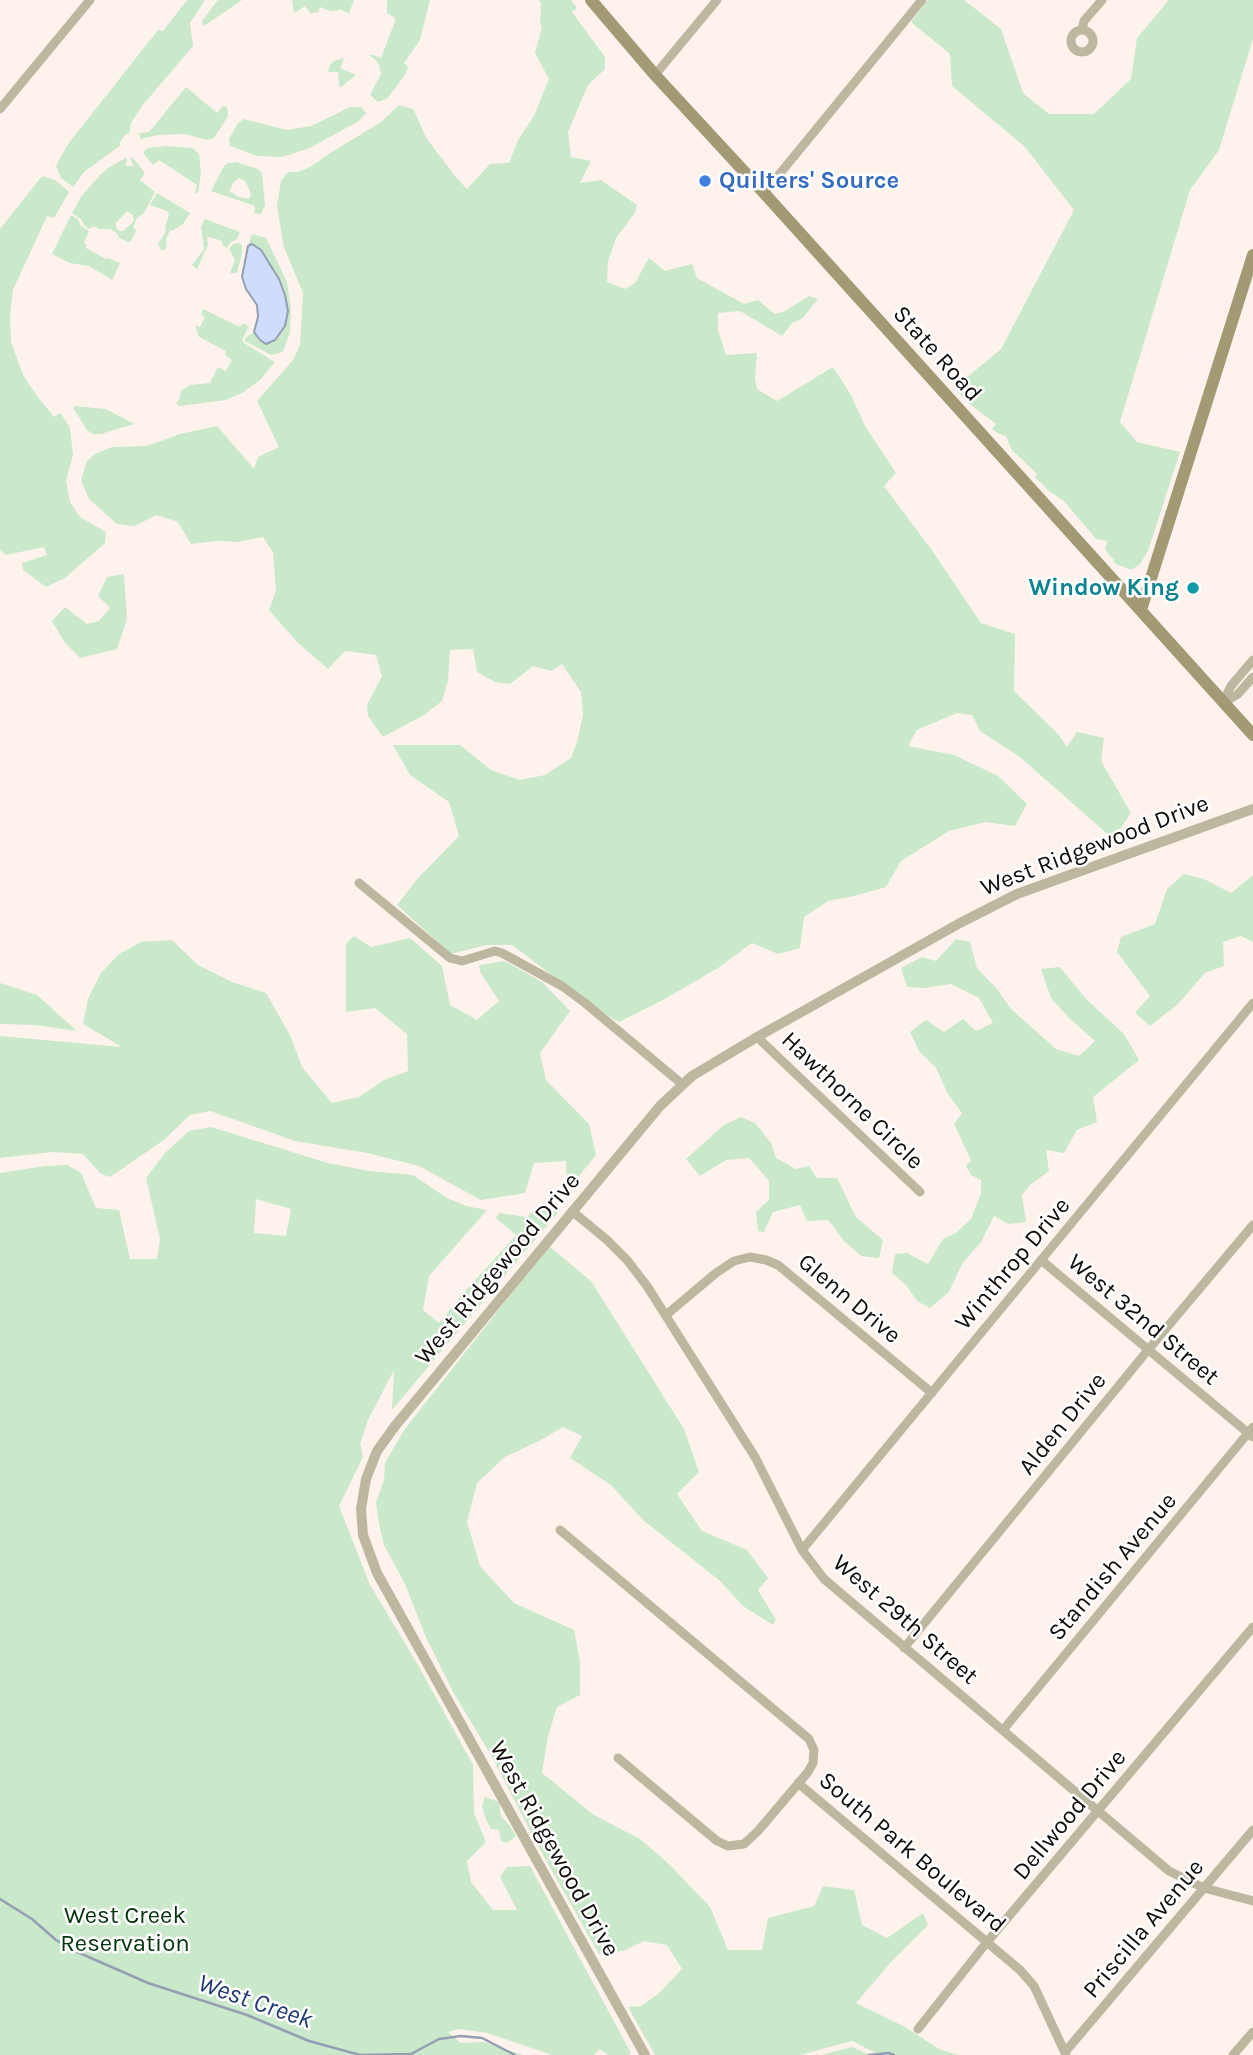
<!DOCTYPE html>
<style>
body{margin:0}
canvas{display:block;background:#fef3ec}
</style>
<canvas width="1253" height="2055"></canvas>
<script>
const context = document.querySelector('canvas').getContext('2d');
context.lineJoin = 'round';
function paint(path, color) {
  context.fillStyle = color;
  context.fill(path, 'evenodd');
}
function poly(rows) {
  const path = new Path2D();
  for (const r of rows) {
    if (r.length === 3) {
      path.moveTo(r[0] + r[2], r[1]);
      path.arc(r[0], r[1], r[2], 0, 2 * Math.PI);
      continue;
    }
    path.moveTo(r[0], r[1]);
    for (let i = 2; i < r.length; i += 2) path.lineTo(r[i], r[i + 1]);
  }
  return path;
}
function trace(path, color, width, dash) {
  context.strokeStyle = color;
  context.lineWidth = width;
  context.lineCap = dash ? 'butt' : 'round';
  context.setLineDash(dash || []);
  context.stroke(path);
}
function write(font, color, halo, rows, align = 'center') {
  context.font = font + ' Karla,sans-serif';
  context.lineWidth = 5;
  context.setLineDash([]);
  context.textBaseline = 'middle';
  context.strokeStyle = halo;
  context.fillStyle = color;
  for (const [text, x, y, turn = 0] of rows) {
    context.save();
    context.translate(x, y);
    context.rotate((+turn || 0) * Math.PI / 180);
    context.textAlign = isNaN(turn) ? turn : align;
    if (halo) context.strokeText(text, 0, 0);
    context.fillText(text, 0, 0);
    context.restore();
  }
}
const green = poly([
 [187,0,205,0,190,23,193,46,142,106,131,123,129,134,126,134,119,143,121,145,84,172,73,187,61,178,56,166,68,144,158,30,163,31],
 [218,0,242,0,204,26,202,21],
 [292,0,354,0,349,13,338,9,337,11,333,10,332,12,320,7,318,13,314,12,311,14,305,6,294,13],
 [387,0,430,0,420,40,404,63,408,67,406,73,388,98,378,102,370,95,381,74,379,65,375,59,370,56,371,54,381,58,395,21,395,18,387,13],
 [539,0,571,0,577,8,572,12,605,57,605,69,588,85,568,132,571,157,591,161,580,183,601,180,637,205,635,213,616,238,608,261,607,282,625,289,635,283,649,258,665,271,692,264,697,278,744,304,758,300,775,314,785,311,809,296,818,299,803,318,792,323,782,336,740,311,718,313,718,330,726,355,757,353,755,379,757,389,777,401,833,367,851,395,865,426,896,473,884,486,931,549,981,623,1015,634,1014,691,1058,734,1067,747,1077,732,1104,738,1101,761,1131,813,1113,839,1020,757,980,731,972,715,957,713,917,730,908,746,954,755,998,776,1027,804,1015,826,985,822,949,831,901,861,886,887,854,896,828,901,804,917,800,948,778,954,752,943,718,968,663,1000,619,1022,596,1009,512,945,486,945,451,954,397,905,419,877,459,836,449,802,410,775,393,745,460,745,491,770,520,780,545,775,571,758,577,742,583,715,581,692,562,664,551,671,533,666,510,684,495,682,477,672,473,649,450,650,448,681,442,701,424,715,383,737,368,716,367,705,382,676,376,655,345,651,328,669,298,643,269,610,276,591,273,552,263,537,237,542,217,541,191,544,178,522,156,515,135,526,117,524,89,499,81,480,87,461,95,454,112,447,147,446,180,434,217,426,254,469,258,457,279,447,257,401,293,360,300,345,303,293,284,247,277,206,281,181,288,172,298,172,312,166,327,155,381,122,399,105,413,109,427,139,455,176,467,189,490,164,509,163,518,140,534,116,549,79,535,53,542,27,540,23,541,4],
 [928,0,964,0,1001,29,1023,93,1049,114,1094,114,1131,79,1137,38,1169,0,1253,0,1253,39,1219,150,1190,190,1120,422,1137,442,1180,452,1148,551,1140,564,1131,570,1116,564,1113,561,1114,560,1105,550,1107,541,1096,539,1064,501,1049,491,1035,477,1037,474,1011,449,1006,436,997,433,992,429,996,424,967,402,954,388,1001,349,1074,210,1025,147,952,86,950,54,911,22],
 [344,58,340,68,356,75,341,87,339,85,338,72,328,72,330,65,334,61],
 [186,87,217,113,223,106,227,107,228,116,214,138,207,140,185,134,158,135,141,139,139,133,149,132],
 [350,107,361,107,366,113,359,121,310,148,282,157,257,156,230,146,229,139,238,123,244,119,287,130,311,126],
 [167,146,192,148,199,154,201,172,198,193,195,193,197,185,159,160,153,165,144,154,144,151,148,148],
 [127,157,126,166,133,166,130,157,134,159,145,173,140,180,155,192,144,213,137,218,133,227,136,231,131,241,128,242,119,238,117,233,110,229,99,229,94,226,89,229,84,225,81,219,72,213,81,197,99,176,108,168],
 [127,211,133,215,134,221,123,231,119,231,116,227,116,223],
 [236,162,258,169,262,173,265,205,261,214,254,213,255,206,211,191,224,166,228,163],
 [239,178,245,181,247,185,251,194,249,199,239,197,229,191,234,182],
 [42,176,55,180,69,192,54,218,47,216,13,290,10,315,11,342,23,375,37,396,54,417,60,413,70,427,73,455,66,481,70,502,80,517,106,532,105,543,65,578,46,587,23,570,22,563,47,555,44,547,6,555,0,550,0,229],
 [157,193,190,213,183,224,172,231,170,230,166,240,167,246,164,250,161,250,158,244,166,231,165,227,169,215,167,211,150,205],
 [71,215,78,219,81,226,89,231,84,243,87,245,86,248,106,259,108,258,120,263,112,280,89,266,70,263,52,254],
 [205,219,240,232,237,239,230,243,227,248,223,246,222,241,210,237,207,238,208,245,197,269,192,265,204,249,201,227],
 [252,234,266,238,287,282,291,309,290,332,283,352,271,355,245,341,245,338,254,332,260,340,285,295,279,279,271,265,252,244,248,246],
 [238,243,242,245,242,253,237,273,230,273,235,260,229,249,233,244],
 [203,309,240,327,243,323,249,326,242,340,244,343,275,362,260,380,242,393,226,400,179,406,176,403,179,400,181,391,190,385,210,383,218,367,226,371,232,360,225,355,226,351,199,337,195,325,200,327,205,317,201,315],
 [75,406,106,409,134,424,101,434,93,434,87,430,73,408],
 [124,574,127,619,117,649,80,658,65,643,52,621,65,607,87,624,99,621,110,608,98,596,107,577],
 [1184,874,1204,879,1231,893,1253,875,1253,942,1241,936,1223,942,1224,966,1205,973,1178,1004,1150,1026,1135,1013,1150,996,1117,952,1121,937,1155,924,1167,889],
 [354,936,371,947,410,938,442,966,450,1005,477,1020,499,1001,480,972,479,965,505,961,542,982,570,1011,540,1053,546,1080,589,1124,596,1155,567,1191,566,1161,534,1163,525,1193,481,1200,419,1166,367,1153,295,1141,210,1111,190,1115,164,1140,110,1177,101,1174,83,1154,53,1152,0,1158,0,1036,122,1047,83,1024,88,999,101,973,119,954,141,942,172,940,198,965,232,982,266,993,290,1035,302,1067,332,1103,359,1097,384,1080,408,1071,407,1034,375,1008,346,1012,346,944],
 [956,939,970,942,977,968,997,989,1011,1009,1056,1049,1079,1056,1095,1041,1070,1019,1051,998,1041,969,1060,967,1086,999,1124,1034,1139,1060,1093,1097,1097,1122,1077,1130,1064,1153,1046,1150,1049,1171,1030,1185,1022,1195,1026,1222,1009,1224,994,1216,981,1242,962,1264,949,1292,930,1308,917,1301,906,1285,892,1273,895,1254,907,1253,928,1264,943,1239,956,1233,971,1219,981,1193,981,1180,971,1175,966,1166,971,1160,954,1124,962,1113,948,1094,936,1068,919,1051,910,1032,926,1020,944,1032,963,1019,976,1031,993,1023,979,998,951,984,924,988,907,987,901,968,922,957,936,961],
 [0,983,37,995,77,1031,35,1025,0,1024],
 [741,1117,755,1123,771,1143,776,1158,796,1169,809,1166,817,1178,837,1178,856,1217,883,1240,879,1258,861,1256,845,1242,828,1220,807,1221,800,1205,773,1212,764,1232,758,1231,756,1212,769,1200,769,1181,749,1158,726,1160,700,1176,686,1159,724,1125],
 [211,1127,328,1163,369,1171,413,1175,447,1198,466,1206,487,1210,429,1276,423,1310,439,1323,459,1298,516,1235,496,1218,499,1213,527,1217,537,1206,553,1204,560,1210,392,1410,394,1370,368,1420,360,1443,363,1457,339,1506,370,1585,418,1665,473,1765,474,1813,486,1842,467,1861,471,1882,493,1910,517,1910,500,1877,507,1867,530,1866,631,2053,629,2055,609,2055,599,2049,594,2055,552,2055,487,2033,459,2029,448,2032,461,2043,484,2042,523,2055,0,2055,0,1173,45,1166,67,1165,81,1173,96,1208,119,1210,130,1259,157,1259,160,1239,146,1178,166,1152,189,1131],
 [256,1199,291,1209,286,1236,254,1233],
 [549,1246,591,1281,684,1429,699,1472,677,1494,702,1531,747,1550,768,1578,758,1590,776,1620,773,1625,743,1606,719,1580,643,1520,611,1485,570,1458,582,1436,563,1427,539,1441,505,1457,477,1483,467,1522,480,1566,514,1603,574,1630,580,1662,580,1695,557,1707,548,1736,542,1773,594,1815,640,1839,670,1865,710,1907,728,1950,762,1950,768,1918,814,1906,823,1886,854,1890,862,1925,887,1938,923,1913,928,1925,892,1961,856,2003,905,2027,939,2049,958,2055,880,2055,852,2041,800,2055,655,2055,628,2007,641,2006,659,1993,682,1969,667,1945,644,1941,623,1951,599,1954,538,1846,492,1757,452,1690,425,1635,405,1584,384,1545,379,1524,376,1502,384,1480,385,1463,404,1430],
 [485,1797,499,1802,501,1816,510,1826,516,1836,507,1843,501,1841,499,1830,491,1829,486,1820,482,1807],
 [852,2047,870,2055,821,2055]
]);
const water = poly([
 [252,244,261,250,279,279,285,295,288,311,285,326,275,340,266,344,260,340,254,332,258,317,257,305,246,289,242,277,248,246,252,244]
]);
const stream = poly([
 [0,1899,32,1919,56,1940,75,1951,148,1983,247,2015,309,2041,360,2055,411,2054,439,2039,461,2036,482,2038,515,2055],
 [869,2055,889,2053,894,2055]
]);
const minor = poly([
 [1082,30,1084,21,1102,0],
 [1082,41,11],
 [655,75,717,0],
 [0,109,90,0],
 [764,193,922,0],
 [1223,702,1231,686,1253,660],
 [1225,702,1238,694,1253,677],
 [359,883,450,958,462,961,495,951,502,953,562,986,585,1003,682,1084],
 [757,1037,920,1192],
 [572,1211,607,1240,627,1260,647,1286,755,1457,802,1550,824,1579,1169,1871,1204,1888,1253,1901],
 [1041,1260,1253,1437],
 [666,1315,716,1273,734,1261,750,1257,766,1260,778,1265,932,1393],
 [560,1530,809,1739,814,1750,813,1763,808,1772,758,1831,744,1844,728,1846,717,1841,618,1758],
 [802,1550,1253,1003],
 [904,1648,1148,1350,1253,1225],
 [1003,1730,1253,1427],
 [798,1783,1020,1970,1034,1986,1066,2055],
 [918,2029,987,1942,1253,1627],
 [1065,2052,1253,1830],
 [1233,2055,1253,2032]
]);
const tertiary = poly([
 [645,2055,377,1573,363,1535,361,1509,366,1479,377,1451,395,1426,660,1106,692,1076,757,1037,960,923,1017,894,1253,809]
]);
const secondary = poly([
 [591,0,655,75,764,193,1253,735],
 [1141,610,1253,255]
]);
const markers = [
 [705,181,7,"#3f7fe0"],
 [1193,588,7,"#0f9aa8"]
];
const shopNames = [
 ["Quilters' Source",719,181]
];
const streetNames = [
 ["State Road",937,354,48],
 ["West Ridgewood Drive",1095,846,-21],
 ["Hawthorne Circle",852,1101,44],
 ["Winthrop Drive",1013,1264,-50],
 ["West Ridgewood Drive",498,1269,-50],
 ["Glenn Drive",849,1299,40],
 ["West 32nd Street",1143,1320,40],
 ["Alden Drive",1063,1424,-51],
 ["Standish Avenue",1113,1567,-50],
 ["West 29th Street",905,1620,41],
 ["Dellwood Drive",1070,1815,-50],
 ["West Ridgewood Drive",554,1849,61],
 ["South Park Boulevard",912,1853,40],
 ["Priscilla Avenue",1144,1929,-50]
];
const cultureNames = [
 ["Window King",1179,588]
];
const parkNames = [
 ["West Creek",125,1916],
 ["Reservation",125,1944]
];
const waterNames = [
 ["West Creek",255,2002,19]
];
paint(green, '#cae8ca');
paint(water, '#ceddfb');
trace(water, '#959eb2', 2);
trace(stream, '#959eb2', 2.5);
trace(minor, '#beb79f', 9);
trace(tertiary, '#beb79f', 10);
trace(secondary, '#a39975', 12);
for (const [x, y, r, color] of markers) {
  const dot = new Path2D();
  dot.arc(x, y, r, 0, 2 * Math.PI);
  context.fillStyle = color;
  context.fill(dot);
  trace(dot, '#fff', 2.5);
}
write('bold 24px', '#366cbe', '#fff', shopNames, 'left');
write('24px', '#0f0b08', '#fff', streetNames);
write('bold 24px', '#0d838f', '#fff', cultureNames, 'right');
write('24px', '#04340b', '#fff', parkNames);
write('italic 26px', '#213a74', '#fff', waterNames);
</script>
